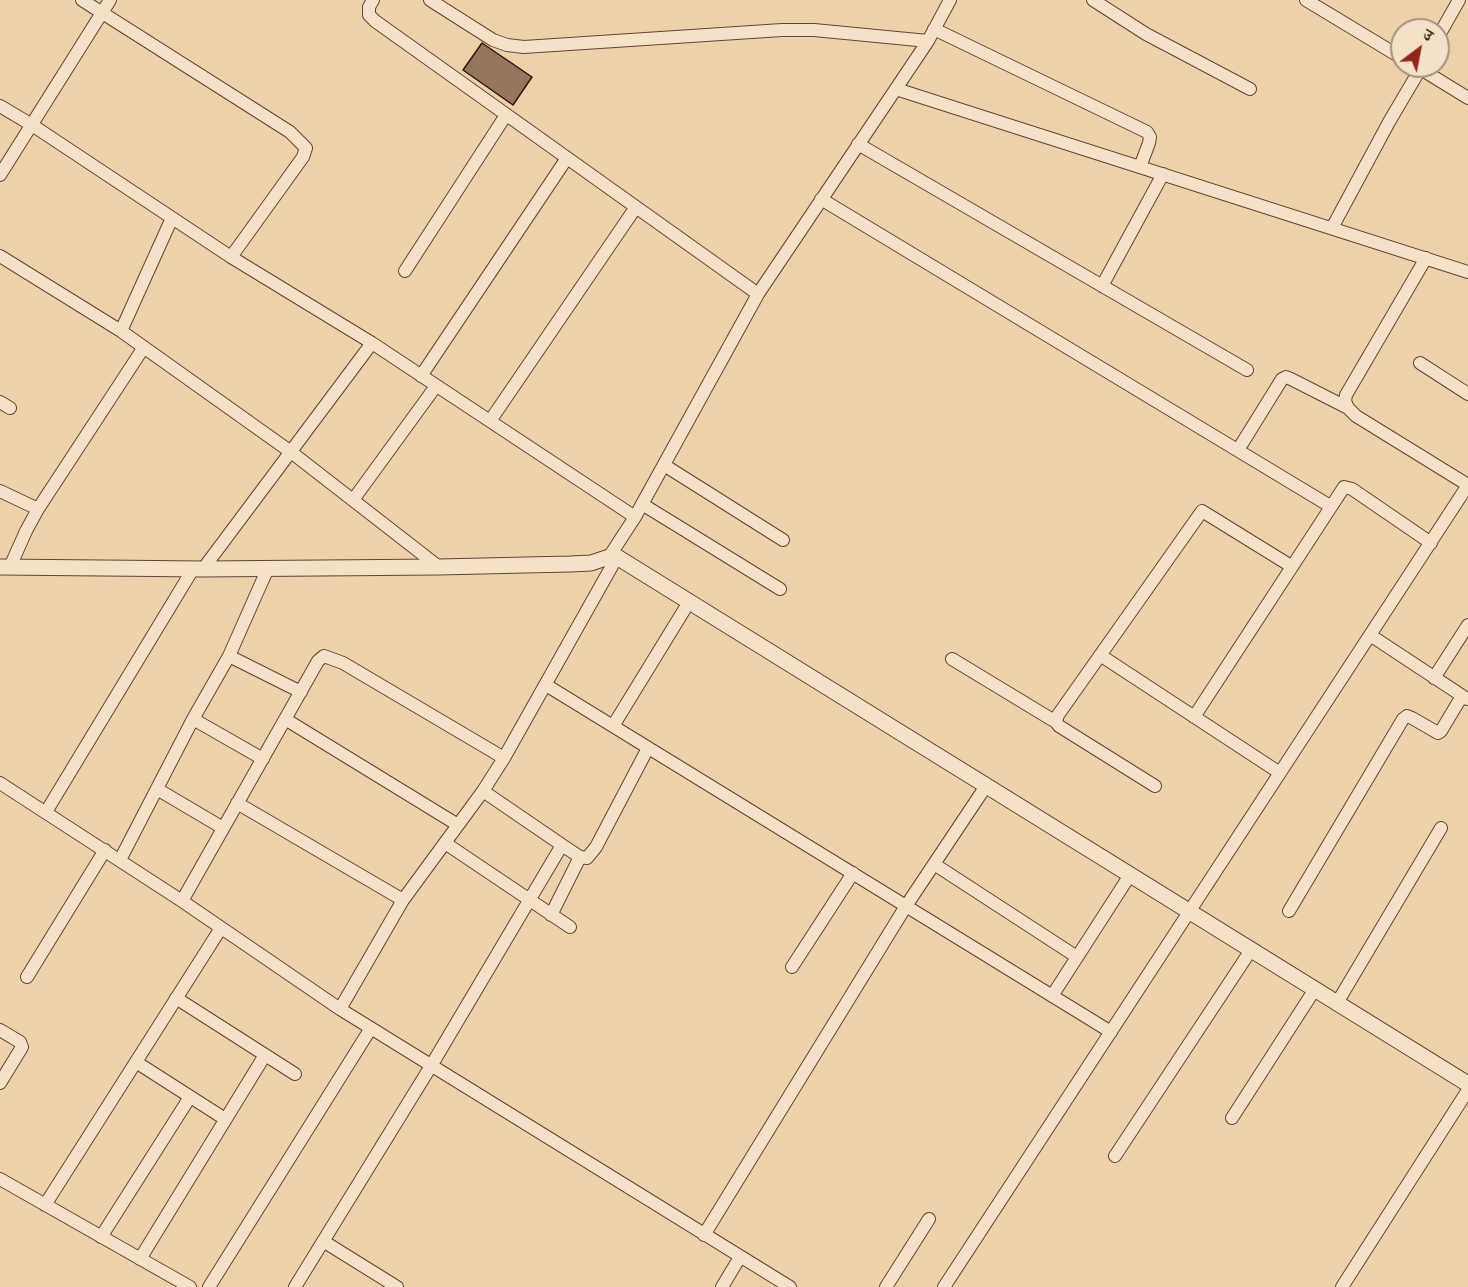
<!DOCTYPE html>
<meta charset="utf-8">
<style>
body{margin:0}
#map{position:relative;width:1468px;height:1287px;overflow:hidden;background:#ecd2a9;font-family:"Libre Caslon Text","Noto Serif Devanagari",serif}
canvas{display:block}
.north{position:absolute;left:1390px;top:18px;width:60px;height:60px;box-sizing:border-box;background:#f3e2c7;border:2px solid #a7907b;border-radius:50%;rotate:32deg;font-size:16px;font-weight:700;line-height:24px;text-align:center;color:#341509}
.north::after{content:'';display:block;margin:auto;width:21px;height:27px;background:#8f2418;clip-path:polygon(50% 0,100% 100%,50% 72%,0 100%)}
</style>
<div id="map">
<canvas width="1468" height="1287"></canvas>
<div class="north">उ</div>
</div>
<script>
const context = document.querySelector('canvas').getContext('2d');
context.lineJoin = 'round';
function paint(path, color) {
  context.fillStyle = color;
  context.fill(path, 'evenodd');
}
function poly(rows) {
  const path = new Path2D();
  for (const r of rows) {
    path.moveTo(r[0], r[1]);
    for (let i = 2; i < r.length; i += 2) path.lineTo(r[i], r[i + 1]);
  }
  return path;
}
function trace(path, color, width, dash) {
  context.strokeStyle = color;
  context.lineWidth = width;
  context.lineCap = dash ? 'butt' : 'round';
  context.setLineDash(dash || []);
  context.stroke(path);
}
const building = poly([
 [482,43,532,77,513,105,463,70,482,43]
]);
const minor = poly([
 [373,0,369,7,369,15,375,21,758,294],
 [430,0,493,40,507,45,524,47,782,30,814,30,928,41],
 [1093,0,1146,34,1250,89],
 [1306,0,1402,58],
 [934,29,1147,132,1150,137,1149,143,1140,167],
 [1438,37,1459,0],
 [1416,66,1468,98],
 [896,89,1468,272],
 [0,106,32,125,231,257,303,157,306,148,290,132,82,0],
 [858,144,1247,370],
 [0,175,110,0],
 [821,199,1330,506],
 [1332,228,1389,122,1422,66],
 [0,256,121,331,291,452,439,567],
 [231,257,372,343,635,517],
 [1426,258,1346,395,1345,401,1348,408,1356,416,1468,485],
 [405,271,506,115],
 [1102,286,1163,174],
 [121,331,172,218],
 [1420,363,1468,394],
 [421,376,567,158],
 [0,402,10,408],
 [490,421,636,207],
 [1238,450,1282,379,1286,377,1291,379,1348,408],
 [664,465,783,540],
 [0,491,38,509],
 [353,500,436,386],
 [642,504,780,589],
 [609,557,635,517,758,294,928,41,950,0],
 [10,567,26,531,38,509,144,347],
 [203,569,372,343],
 [1370,635,1467,699],
 [1100,655,1280,773],
 [229,656,301,692],
 [952,659,1056,722],
 [1434,678,1468,625],
 [546,685,1111,1032],
 [1194,717,1344,487,1352,489,1431,543],
 [193,719,263,759],
 [285,719,458,825],
 [613,726,689,602],
 [0,783,182,901,340,1009,403,900,483,791,504,758,617,557],
 [1155,786,1059,726,1056,722,1058,715,1202,511,1291,566],
 [157,789,223,828],
 [483,791,562,845,580,857,587,858,596,847,648,748],
 [237,803,403,900],
 [46,812,193,569],
 [445,843,570,927],
 [120,860,193,719,229,656,268,568],
 [934,864,1077,957],
 [182,901,318,661,324,656,343,663,504,758],
 [1289,911,1403,719,1407,716,1412,718,1438,733,1441,731,1462,696],
 [551,915,580,857],
 [792,967,853,873],
 [27,977,105,850],
 [1052,996,1130,875],
 [176,998,295,1074],
 [1337,1003,1441,828],
 [340,1009,790,1287],
 [0,1030,20,1042,22,1047,0,1083],
 [136,1062,225,1119],
 [1232,1118,1315,989],
 [1115,1156,1251,950],
 [0,1179,190,1287],
 [45,1205,221,928],
 [704,1235,906,906,986,786],
 [101,1237,190,1097],
 [323,1241,397,1287],
 [140,1259,265,1055],
 [209,1287,371,1028],
 [295,1287,431,1066,562,845],
 [722,1287,740,1257],
 [886,1287,929,1219],
 [944,1287,1468,485],
 [1342,1287,1468,1090]
]);
const tertiary = poly([
 [0,567,203,569,439,567,570,564,591,563,609,557,617,557,1468,1084]
]);
paint(building, '#94775c');
trace(building, '#341509', 1.5);
trace(minor, '#624431', 14);
trace(tertiary, '#624431', 17);
trace(minor, '#f3e2c7', 12);
trace(tertiary, '#f3e2c7', 15);
</script>
